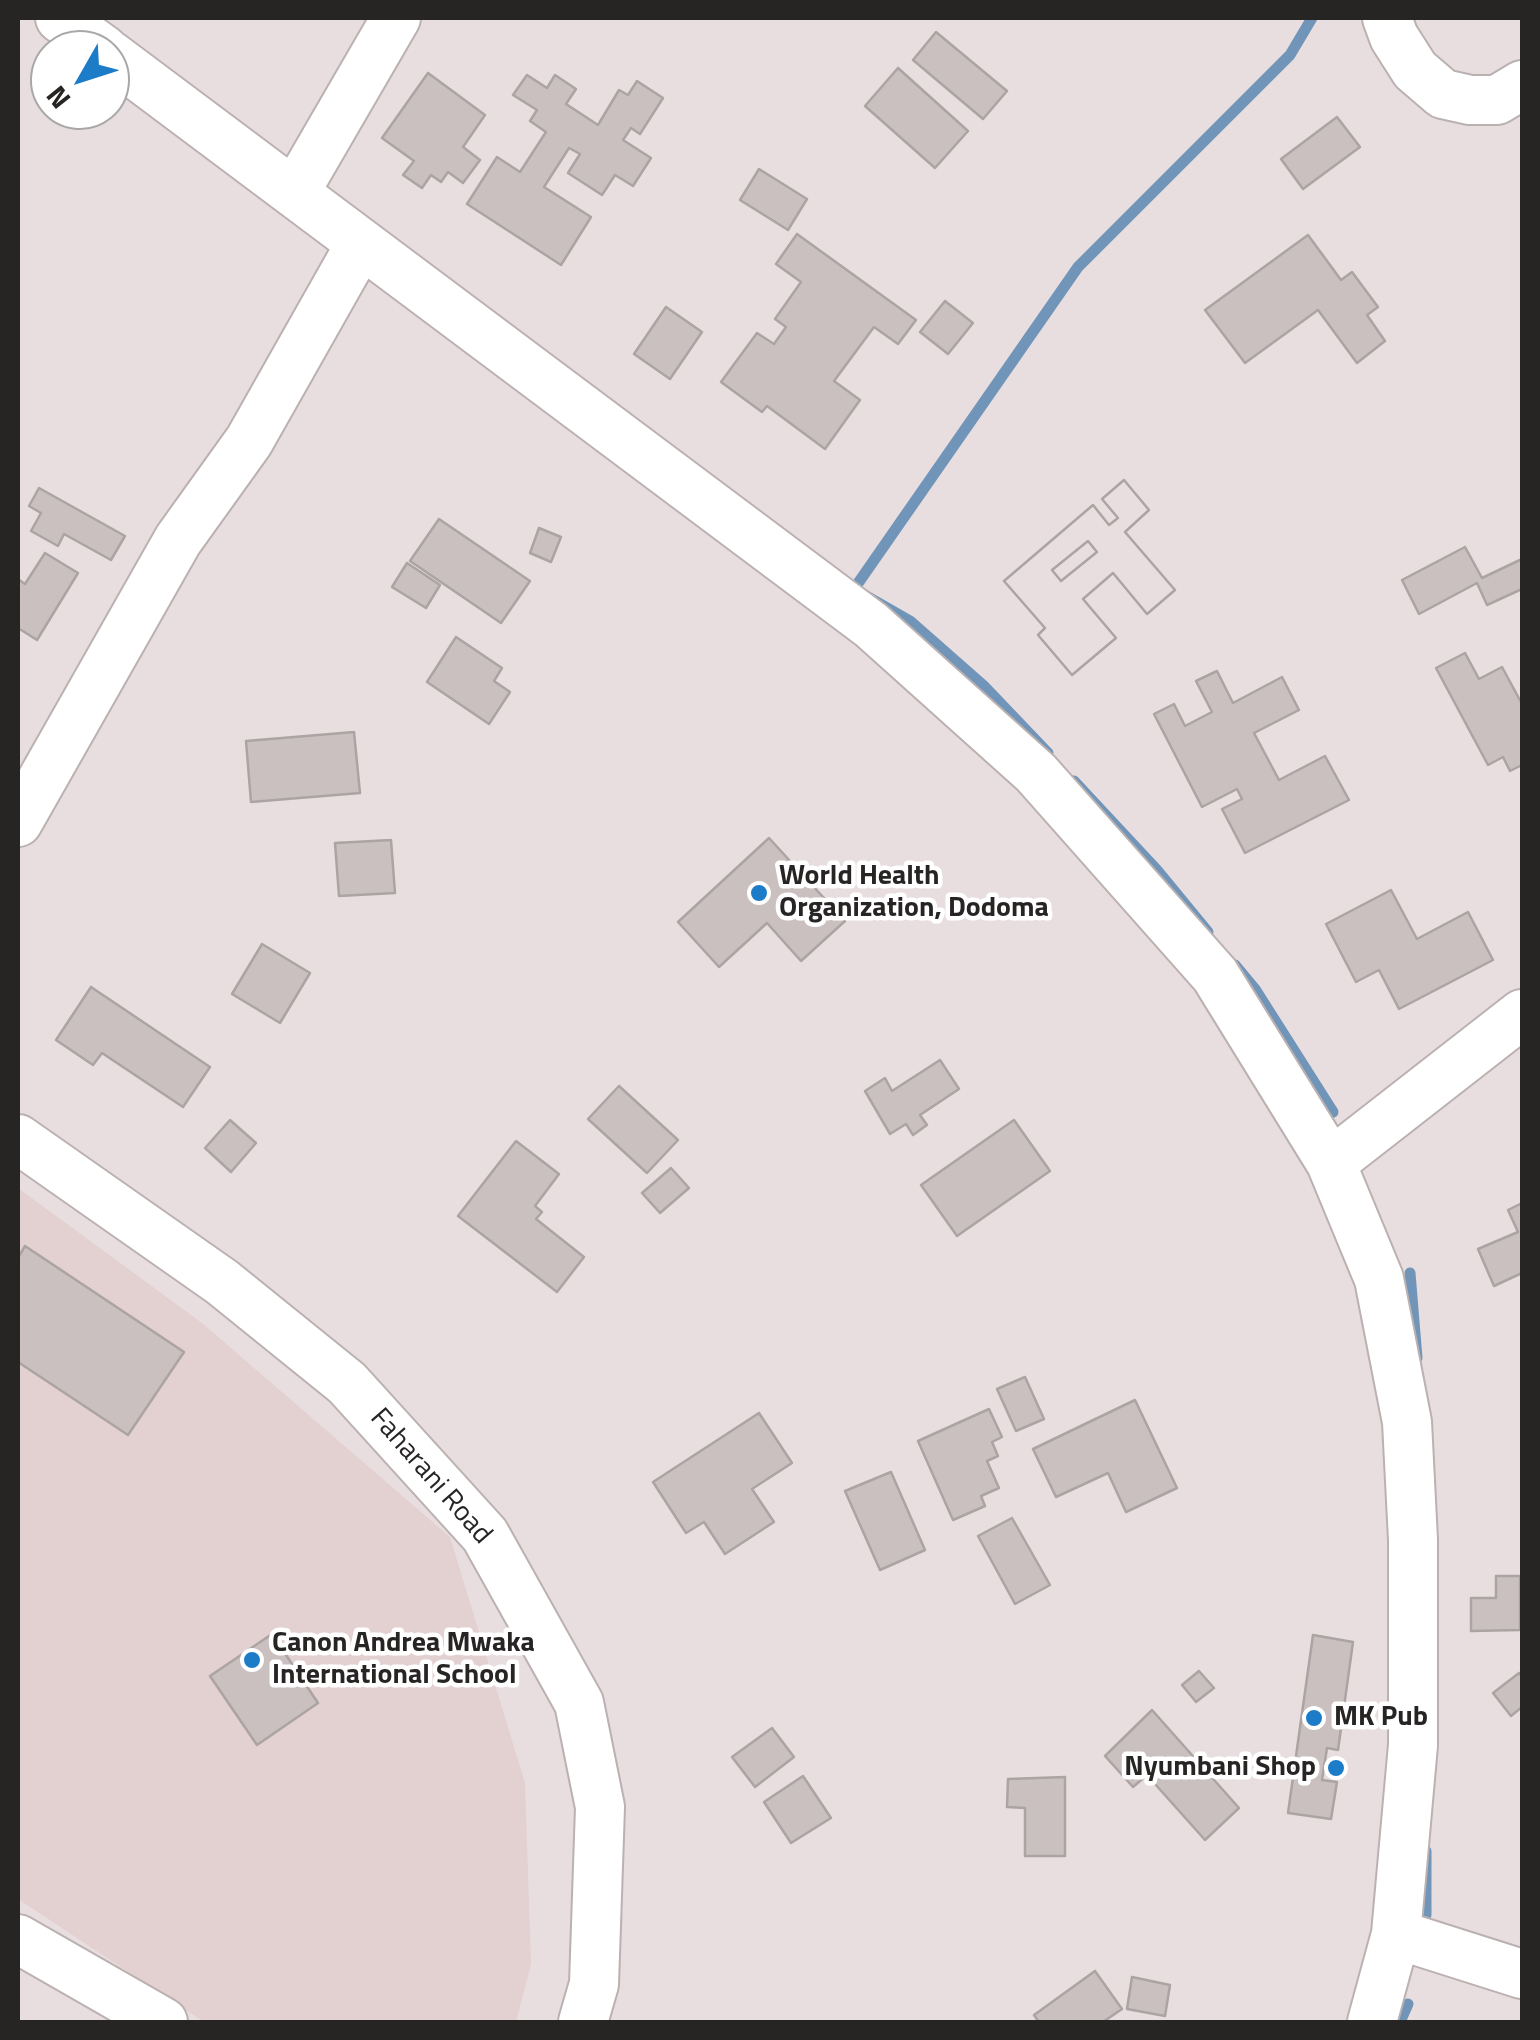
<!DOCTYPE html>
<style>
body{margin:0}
#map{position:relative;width:1540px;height:2040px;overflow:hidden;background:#e9dedf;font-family:"Titillium Web",sans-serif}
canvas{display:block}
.frame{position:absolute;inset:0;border:20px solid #272424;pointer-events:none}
.north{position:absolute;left:30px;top:30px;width:100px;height:100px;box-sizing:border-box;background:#fff;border:2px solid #a9a7a7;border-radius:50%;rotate:231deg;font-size:28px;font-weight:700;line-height:40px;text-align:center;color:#272424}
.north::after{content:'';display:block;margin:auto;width:35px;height:45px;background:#1d7cc8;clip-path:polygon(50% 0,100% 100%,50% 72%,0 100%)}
</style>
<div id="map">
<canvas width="1540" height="2040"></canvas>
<div class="frame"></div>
<div class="north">N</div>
</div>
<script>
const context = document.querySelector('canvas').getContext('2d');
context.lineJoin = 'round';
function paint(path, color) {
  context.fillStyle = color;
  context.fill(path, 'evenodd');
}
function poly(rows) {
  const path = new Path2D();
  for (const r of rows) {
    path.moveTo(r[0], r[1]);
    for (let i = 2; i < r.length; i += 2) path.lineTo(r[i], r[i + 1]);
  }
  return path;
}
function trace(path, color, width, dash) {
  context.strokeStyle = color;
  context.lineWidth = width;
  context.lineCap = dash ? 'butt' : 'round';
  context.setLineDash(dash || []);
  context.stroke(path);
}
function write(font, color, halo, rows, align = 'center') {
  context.font = font + ' "Titillium Web",sans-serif';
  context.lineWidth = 9;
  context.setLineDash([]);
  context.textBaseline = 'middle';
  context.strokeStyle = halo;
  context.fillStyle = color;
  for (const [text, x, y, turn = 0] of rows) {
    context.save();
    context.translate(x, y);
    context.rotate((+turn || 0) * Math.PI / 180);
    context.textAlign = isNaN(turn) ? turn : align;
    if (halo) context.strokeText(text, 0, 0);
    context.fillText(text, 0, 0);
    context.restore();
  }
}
const built = poly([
 [18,1188,202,1323,450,1537,525,1783,531,1964,516,2022,204,2022,18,1899]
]);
const stream = poly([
 [1048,753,985,687,910,621,854,589,1078,267,1290,55,1312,18],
 [1074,781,1157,870,1208,932],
 [1235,965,1255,989,1333,1112],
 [1410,1273,1417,1358],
 [1426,1851,1426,1915],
 [1400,2022,1408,2004]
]);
const building = poly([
 [936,32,1007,91,983,119,913,60,936,32],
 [898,68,968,131,935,168,865,106,898,68],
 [428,73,485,115,463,147,480,160,463,183,448,172,441,182,431,175,422,188,403,175,414,161,382,138,428,73],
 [527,75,547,88,555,75,576,89,566,104,598,125,619,90,628,95,637,81,663,98,640,134,631,128,623,140,651,158,633,186,615,175,602,195,568,173,580,154,569,148,544,187,591,217,561,265,467,204,497,157,520,172,546,132,530,121,537,110,513,95,527,75],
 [1337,117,1360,147,1303,189,1281,159,1337,117],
 [759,169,807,199,788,230,740,200,759,169],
 [797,234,916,320,898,344,874,327,834,381,860,400,825,449,767,406,762,412,721,382,757,333,774,344,786,327,775,319,801,282,776,264,797,234],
 [1308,235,1341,280,1352,272,1378,307,1367,315,1385,341,1357,363,1318,310,1245,363,1205,310,1308,235],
 [945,301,973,323,948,354,920,332,945,301],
 [666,307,702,332,670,379,634,354,666,307],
 [1124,480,1149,510,1125,532,1175,590,1147,614,1113,573,1083,599,1116,638,1072,675,1038,635,1045,628,1004,581,1093,505,1109,525,1118,518,1102,499,1124,480],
 [1088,541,1097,552,1061,581,1052,570,1088,541],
 [1124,480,1149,510,1125,532,1175,590,1147,614,1113,573,1083,599,1116,638,1072,675,1038,635,1045,628,1004,581,1093,505,1109,525,1118,518,1102,499,1124,480],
 [39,488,125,536,111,560,64,534,58,546,31,531,41,513,29,506,39,488],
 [439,519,530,581,501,623,410,561,439,519],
 [539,528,561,537,551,562,530,553,539,528],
 [1088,541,1097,552,1061,581,1052,570,1088,541],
 [1465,547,1482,578,1522,559,1522,589,1487,605,1477,583,1419,614,1402,580,1465,547],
 [45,553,78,573,37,640,18,628,18,579,25,584,45,553],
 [407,563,440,585,426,608,392,587,407,563],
 [456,637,502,668,494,681,510,692,489,724,427,682,456,637],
 [1465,653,1479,679,1502,667,1522,704,1522,765,1510,771,1503,757,1488,765,1436,668,1465,653],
 [1217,671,1233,703,1282,677,1299,710,1254,733,1279,780,1325,756,1349,800,1245,853,1222,809,1242,799,1237,789,1202,807,1154,714,1174,704,1185,726,1212,712,1196,681,1217,671],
 [354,732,360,793,251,802,246,741,354,732],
 [769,838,845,921,801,961,767,923,719,967,678,922,769,838],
 [391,840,395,893,339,896,335,843,391,840],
 [1391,890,1417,939,1468,912,1493,960,1399,1009,1379,970,1356,982,1326,924,1391,890],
 [262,944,310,973,280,1023,232,994,262,944],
 [91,987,210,1067,183,1107,102,1053,93,1065,56,1040,91,987],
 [940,1060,959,1089,920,1115,927,1125,913,1135,906,1124,890,1134,865,1091,885,1078,892,1091,940,1060],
 [619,1086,678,1140,647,1173,588,1119,619,1086],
 [230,1120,256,1143,231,1172,205,1148,230,1120],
 [1014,1120,1050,1171,957,1236,921,1185,1014,1120],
 [516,1141,559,1174,535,1206,542,1212,536,1219,584,1257,557,1292,458,1216,516,1141],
 [671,1168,689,1188,660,1213,642,1193,671,1168],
 [1522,1203,1522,1273,1494,1286,1478,1249,1518,1232,1508,1210,1522,1203],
 [25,1246,184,1352,128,1435,18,1362,18,1258,25,1246],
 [1025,1377,1044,1419,1016,1431,997,1389,1025,1377],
 [1135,1400,1177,1488,1126,1512,1108,1473,1056,1497,1033,1449,1135,1400],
 [989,1409,1002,1437,992,1442,998,1456,987,1461,999,1488,981,1496,985,1506,953,1520,918,1441,989,1409],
 [759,1413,792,1463,752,1489,774,1522,725,1554,704,1522,686,1533,653,1482,759,1413],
 [891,1472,925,1550,880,1570,845,1491,891,1472],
 [1012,1518,1050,1585,1015,1604,978,1536,1012,1518],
 [1496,1576,1520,1576,1520,1630,1471,1631,1471,1598,1496,1598,1496,1576],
 [272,1634,318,1703,257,1745,210,1676,272,1634],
 [1313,1635,1353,1642,1338,1750,1327,1748,1322,1780,1337,1782,1331,1819,1288,1813,1313,1635],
 [1199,1671,1214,1688,1196,1702,1182,1685,1199,1671],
 [1519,1673,1522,1677,1522,1707,1511,1716,1493,1693,1519,1673],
 [1152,1710,1239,1808,1205,1840,1147,1775,1133,1787,1105,1756,1152,1710],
 [772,1728,794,1757,755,1787,732,1757,772,1728],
 [803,1776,831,1818,791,1843,764,1802,803,1776],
 [1065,1777,1065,1856,1025,1856,1025,1808,1007,1807,1008,1779,1065,1777],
 [1095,1971,1122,2009,1103,2022,1039,2022,1034,2015,1095,1971],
 [1132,1977,1170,1985,1165,2016,1127,2009,1132,1977]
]);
const minor = poly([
 [60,18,104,50],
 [1387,18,1394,37,1415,70,1443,94,1470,100,1497,100,1522,85],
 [110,55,871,625,1036,773,1215,975,1331,1163,1379,1279,1407,1422,1413,1540,1413,1745,1396,1934,1372,2022],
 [295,192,396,18],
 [18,822,178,540,249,441,361,243],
 [18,1139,222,1282,347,1383,485,1535,579,1703,600,1807,594,1984,583,2022],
 [1331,1163,1522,1014],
 [1396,1934,1522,1974],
 [18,1939,163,2022]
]);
const markers = [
 [759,893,10,"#1d7cc8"],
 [252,1660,10,"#1d7cc8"],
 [1314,1718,10,"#1d7cc8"],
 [1336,1768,10,"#1d7cc8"]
];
const poiNames = [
 ["World Health",779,877],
 ["Organization, Dodoma",779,909],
 ["Canon Andrea Mwaka",272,1644],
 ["International School",272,1676],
 ["MK Pub",1334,1718],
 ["Nyumbani Shop",1316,1768,"right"]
];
const streetNames = [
 ["Faharani Road",430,1477,49]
];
paint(built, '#e3d0d0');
trace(stream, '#7195b8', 11);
paint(building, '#cac0c0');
trace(building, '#aca3a3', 2.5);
trace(minor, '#bbb1b1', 52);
trace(minor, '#fff', 48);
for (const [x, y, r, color] of markers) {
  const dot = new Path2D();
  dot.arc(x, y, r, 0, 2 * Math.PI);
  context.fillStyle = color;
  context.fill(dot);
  trace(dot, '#fff', 4);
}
write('bold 28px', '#272424', '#fff', poiNames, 'left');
write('28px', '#272424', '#fff', streetNames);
</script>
